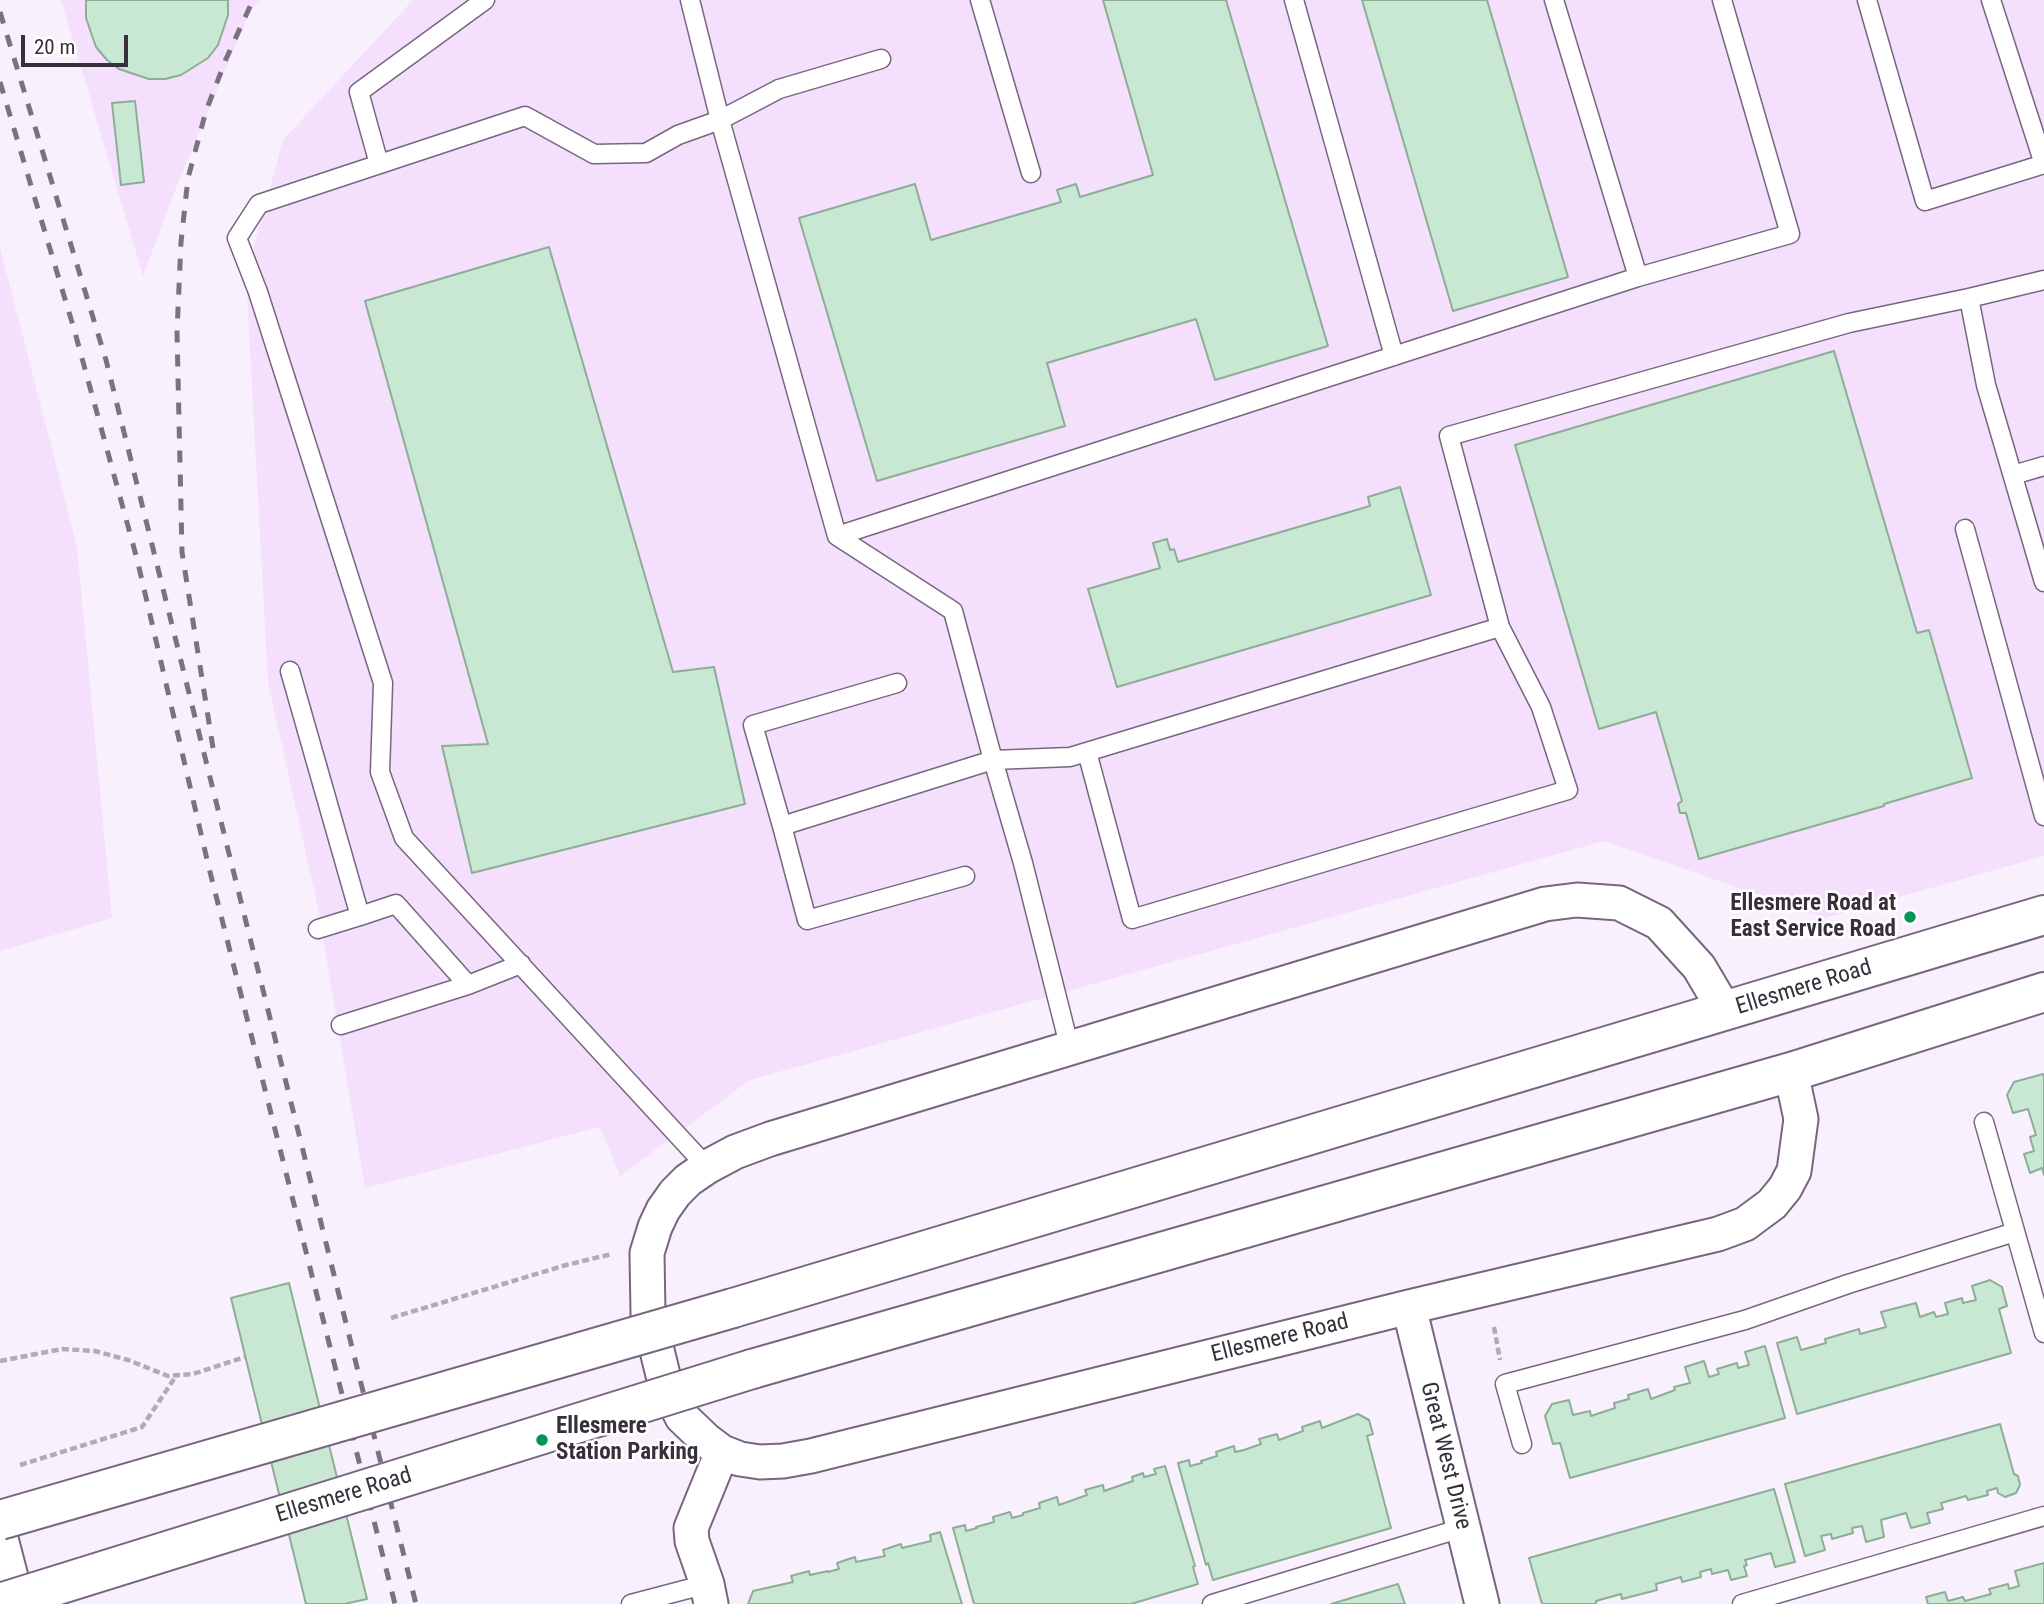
<!DOCTYPE html>
<style>
body{margin:0}
#map{position:relative;width:2044px;height:1604px;overflow:hidden;background:#f9f0fd;font-family:"Roboto Condensed",sans-serif}
canvas{display:block}
.scale{position:absolute;left:21px;top:35px;width:107px;height:32px;box-sizing:border-box;border:4px solid #372f3b;border-top:0;padding-left:9px;font-size:21px;line-height:24px;white-space:nowrap;color:#372f3b;-webkit-text-stroke:5px #fff;paint-order:stroke}
</style>
<div id="map">
<canvas width="2044" height="1604"></canvas>
<div class="scale">20 m</div>
</div>
<script>
const context = document.querySelector('canvas').getContext('2d');
context.lineJoin = 'round';
function paint(path, color) {
  context.fillStyle = color;
  context.fill(path, 'evenodd');
}
function poly(rows) {
  const path = new Path2D();
  for (const r of rows) {
    path.moveTo(r[0], r[1]);
    for (let i = 2; i < r.length; i += 2) path.lineTo(r[i], r[i + 1]);
  }
  return path;
}
function trace(path, color, width, dash) {
  context.strokeStyle = color;
  context.lineWidth = width;
  context.lineCap = dash ? 'butt' : 'round';
  context.setLineDash(dash || []);
  context.stroke(path);
}
function write(font, color, halo, rows, align = 'center') {
  context.font = font + ' "Roboto Condensed",sans-serif';
  context.lineWidth = 5;
  context.setLineDash([]);
  context.textBaseline = 'middle';
  context.strokeStyle = halo;
  context.fillStyle = color;
  for (const [text, x, y, turn = 0] of rows) {
    context.save();
    context.translate(x, y);
    context.rotate((+turn || 0) * Math.PI / 180);
    context.textAlign = isNaN(turn) ? turn : align;
    if (halo) context.strokeText(text, 0, 0);
    context.fillText(text, 0, 0);
    context.restore();
  }
}
const built = poly([
 [61,0,261,0,250,11,176,188,143,276],
 [413,0,2044,0,2044,856,1825,918,1604,841,750,1080,620,1176,600,1127,365,1188,317,903,268,682,246,276,283,140],
 [0,247,77,547,112,918,0,951]
]);
const building = poly([
 [86,0,228,0,228,15,218,45,208,58,181,75,165,79,149,79,119,69,107,60,96,47,86,18,86,0],
 [1103,0,1226,0,1328,346,1215,380,1196,319,1047,363,1065,426,877,481,799,218,915,184,931,240,1061,202,1057,190,1076,184,1080,197,1153,175,1103,0],
 [1362,0,1487,0,1568,277,1453,311,1362,0],
 [135,101,144,182,121,185,112,103,135,101],
 [549,247,673,672,714,667,745,804,472,873,442,746,488,744,365,301,549,247],
 [1834,351,1917,633,1929,630,1972,778,1884,804,1884,806,1699,859,1686,813,1680,813,1678,804,1682,801,1656,712,1599,729,1515,445,1834,351],
 [1400,487,1431,595,1117,687,1088,589,1160,568,1153,543,1167,539,1170,550,1174,549,1178,562,1370,506,1368,497,1400,487],
 [2043,1074,2044,1077,2044,1175,2042,1168,2030,1173,2024,1154,2034,1151,2030,1137,2036,1135,2028,1109,2013,1113,2007,1095,2014,1082,2043,1074],
 [1990,1280,2002,1287,2007,1306,1999,1309,2011,1353,1797,1414,1777,1343,1797,1337,1801,1350,1826,1343,1825,1339,1859,1329,1860,1334,1886,1327,1881,1312,1916,1303,1920,1317,1934,1312,1936,1317,1948,1314,1945,1303,1962,1298,1963,1303,1976,1300,1972,1286,1990,1280],
 [289,1283,367,1599,344,1604,306,1604,231,1298,289,1283],
 [1765,1346,1785,1418,1570,1478,1560,1443,1553,1444,1545,1416,1552,1404,1569,1400,1573,1415,1590,1411,1591,1416,1615,1408,1614,1403,1629,1399,1628,1395,1648,1389,1651,1399,1675,1390,1674,1387,1690,1383,1685,1367,1704,1361,1709,1377,1719,1374,1717,1369,1737,1363,1738,1368,1749,1365,1745,1352,1765,1346],
 [1358,1414,1369,1420,1373,1434,1367,1436,1391,1528,1213,1580,1208,1563,1206,1565,1178,1463,1189,1460,1190,1466,1202,1463,1201,1461,1217,1456,1216,1452,1234,1446,1235,1452,1244,1450,1261,1444,1259,1439,1277,1434,1279,1440,1303,1431,1302,1427,1320,1421,1322,1428,1358,1414],
 [2000,1424,2014,1474,2018,1476,2020,1485,2016,1493,2005,1497,1998,1493,1997,1488,1987,1491,1988,1495,1968,1500,1966,1496,1941,1503,1943,1509,1927,1513,1930,1523,1911,1528,1906,1513,1881,1520,1884,1537,1866,1542,1862,1526,1852,1528,1853,1533,1832,1539,1831,1534,1821,1536,1825,1550,1805,1556,1785,1484,2000,1424],
 [1165,1466,1195,1566,1193,1567,1198,1584,1131,1604,974,1604,953,1528,965,1525,966,1531,977,1528,976,1527,994,1522,993,1517,1010,1512,1012,1518,1023,1515,1023,1513,1040,1508,1039,1503,1057,1497,1059,1505,1087,1495,1085,1490,1103,1485,1104,1491,1133,1481,1132,1477,1143,1473,1144,1477,1156,1474,1154,1469,1165,1466],
 [1774,1489,1795,1562,1775,1567,1771,1553,1745,1560,1747,1565,1744,1566,1747,1576,1731,1580,1728,1570,1712,1574,1711,1569,1700,1572,1701,1577,1682,1582,1681,1577,1656,1584,1657,1590,1622,1599,1621,1594,1596,1601,1596,1604,1542,1604,1529,1558,1774,1489],
 [940,1532,962,1604,748,1604,753,1591,793,1582,791,1576,809,1571,810,1575,828,1571,828,1572,839,1569,837,1563,855,1557,856,1562,885,1556,883,1550,901,1544,902,1548,931,1541,930,1535,940,1532],
 [2044,1563,2044,1604,1928,1604,1926,1597,1945,1592,1948,1601,1963,1597,1965,1601,1991,1594,1989,1589,2008,1584,2009,1589,2019,1586,2015,1571,2044,1563],
 [1398,1584,1405,1604,1331,1604,1398,1584]
]);
const path = poly([
 [391,1318,566,1265,612,1254],
 [1494,1327,1500,1360],
 [0,1361,62,1349,95,1351,128,1360,168,1376,193,1374,245,1357],
 [20,1465,142,1427,176,1376]
]);
const lane = poly([
 [690,0,720,120,678,135,646,153,594,154,525,116,259,204,237,238,258,292,383,683,380,772,404,838,707,1167],
 [980,0,1031,173],
 [1294,0,1394,356],
 [1867,0,1925,201,2044,164],
 [1991,0,2044,164],
 [881,59,779,89,720,120,837,536,953,611,993,760,782,826,753,725,897,683],
 [379,164,359,92,485,0],
 [1638,277,1790,234,1722,0],
 [2044,280,1969,298,1986,385,2044,582],
 [2013,475,2044,466],
 [1965,529,2044,816],
 [837,536,1638,277,1554,0],
 [290,671,360,916,318,929],
 [1087,752,1132,919,1568,790,1541,707,1500,627,1449,436,1849,323,1969,298],
 [782,826,807,920,965,876],
 [468,985,521,964],
 [341,1025,468,985,396,904,360,916],
 [1070,1049,1023,863,993,760,1070,757,1500,627],
 [1984,1122,2044,1333],
 [1522,1444,1505,1384,1745,1320,1848,1284,2015,1232],
 [631,1604,707,1584],
 [1212,1604,1462,1528],
 [1742,1604,2044,1516]
]);
const street = poly([
 [1725,1011,1699,967,1659,923,1619,903,1577,900,1545,904,770,1139,735,1152,707,1167,688,1180,675,1193,663,1210,655,1227,647,1253,648,1314,665,1383,682,1417,706,1440,722,1452,740,1459,760,1462,783,1461,811,1456,1409,1307,1718,1234,1745,1224,1772,1204,1785,1188,1794,1171,1801,1119,1791,1072],
 [1409,1307,1482,1604],
 [0,1535,18,1604],
 [711,1604,707,1584,692,1541,691,1528,722,1452]
]);
const secondary = poly([
 [733,1308,2044,915],
 [752,1369,1791,1072,2044,992]
]);
const rail = poly([
 [0,12,106,360,416,1604],
 [0,82,74,329,137,559,209,868,395,1604],
 [213,748,182,552,177,332,181,242,188,178,206,111,226,59,253,0]
]);
const secondaryBridge = poly([
 [0,1520,733,1308],
 [0,1603,752,1369]
]);
const markers = [
 [1910,917,7,"#059657"],
 [542,1440,7,"#059657"]
];
const poiNames = [
 ["Ellesmere Road at",1896,904],
 ["East Service Road",1896,930],
 ["Ellesmere",556,1427,"left"],
 ["Station Parking",556,1453,"left"]
];
const streetNames = [
 ["Ellesmere Road",1804,988,-17],
 ["Ellesmere Road",1280,1339,-14],
 ["Great West Drive",1445,1456,76],
 ["Ellesmere Road",344,1496,-17]
];
paint(built, '#f4dffd');
paint(building, '#c9e8d3');
trace(building, '#8dad97', 2);
trace(lane, '#786580', 21);
trace(street, '#786580', 37);
trace(secondary, '#786580', 42);
trace(path, '#b2aab6', 4.5, [7, 3.5]);
trace(lane, '#fff', 18);
trace(street, '#fff', 33);
trace(secondary, '#fff', 38);
trace(rail, '#7a727e', 5, [12, 12]);
trace(secondaryBridge, '#786580', 42, []);
trace(secondaryBridge, '#fff', 38);
for (const [x, y, r, color] of markers) {
  const dot = new Path2D();
  dot.arc(x, y, r, 0, 2 * Math.PI);
  context.fillStyle = color;
  context.fill(dot);
  trace(dot, '#fff', 2.5);
}
write('bold 23px', '#372f3b', '#fff', poiNames, 'right');
write('23px', '#372f3b', '#fff', streetNames);
</script>
